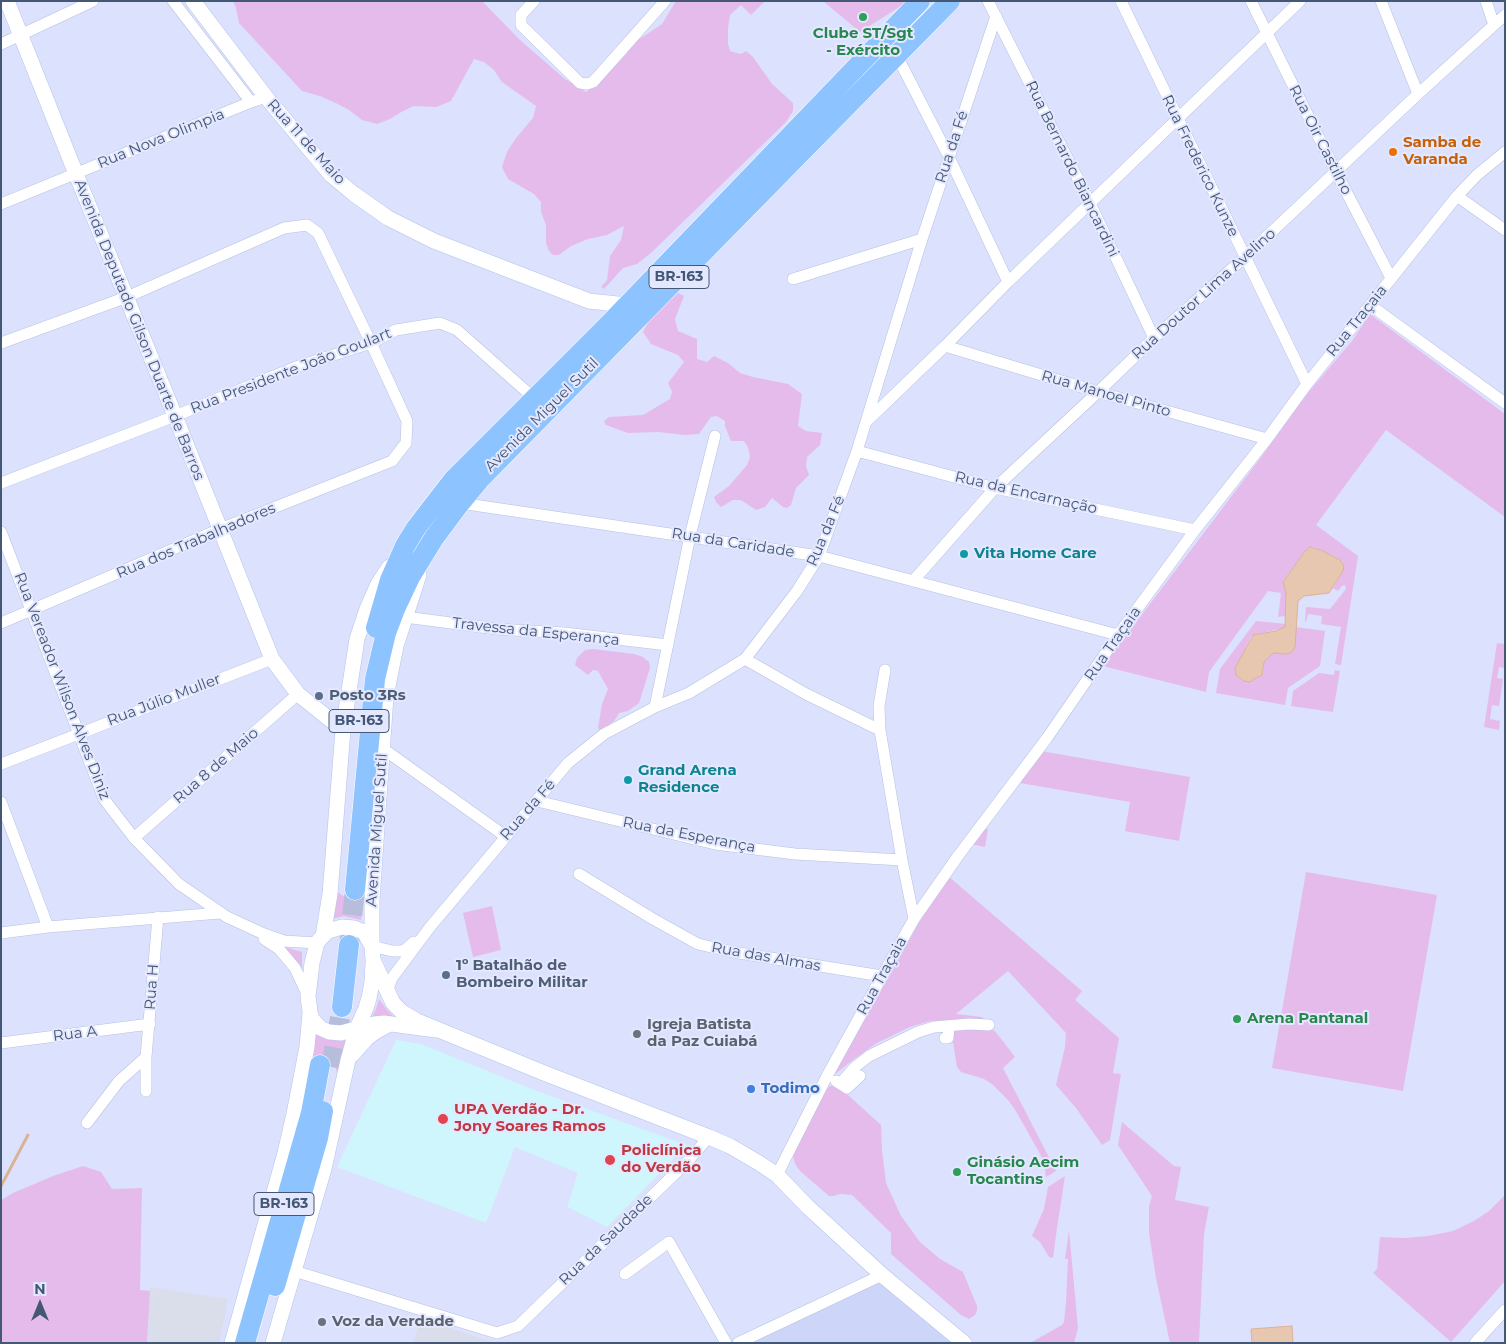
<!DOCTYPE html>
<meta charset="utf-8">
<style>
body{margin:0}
#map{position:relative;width:1506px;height:1344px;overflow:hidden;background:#dce1fe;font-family:Montserrat,sans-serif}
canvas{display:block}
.frame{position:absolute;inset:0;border:2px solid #445775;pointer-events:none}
.north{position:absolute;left:15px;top:1279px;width:50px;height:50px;-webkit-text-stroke:4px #e4e8ff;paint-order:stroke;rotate:0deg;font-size:14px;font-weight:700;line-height:20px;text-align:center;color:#445775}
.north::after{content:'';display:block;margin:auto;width:18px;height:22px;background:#445775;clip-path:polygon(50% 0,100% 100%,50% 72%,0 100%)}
</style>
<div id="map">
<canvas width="1506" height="1344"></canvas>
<div class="frame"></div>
<div class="north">N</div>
</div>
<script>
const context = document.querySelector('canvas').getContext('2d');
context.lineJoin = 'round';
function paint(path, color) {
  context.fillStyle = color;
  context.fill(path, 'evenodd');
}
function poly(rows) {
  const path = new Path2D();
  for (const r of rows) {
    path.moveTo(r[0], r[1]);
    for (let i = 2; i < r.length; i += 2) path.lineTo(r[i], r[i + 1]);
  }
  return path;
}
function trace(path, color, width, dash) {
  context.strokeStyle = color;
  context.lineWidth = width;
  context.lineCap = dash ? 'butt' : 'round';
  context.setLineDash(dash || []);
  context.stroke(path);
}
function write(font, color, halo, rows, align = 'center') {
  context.font = font + ' Montserrat,sans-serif';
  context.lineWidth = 4;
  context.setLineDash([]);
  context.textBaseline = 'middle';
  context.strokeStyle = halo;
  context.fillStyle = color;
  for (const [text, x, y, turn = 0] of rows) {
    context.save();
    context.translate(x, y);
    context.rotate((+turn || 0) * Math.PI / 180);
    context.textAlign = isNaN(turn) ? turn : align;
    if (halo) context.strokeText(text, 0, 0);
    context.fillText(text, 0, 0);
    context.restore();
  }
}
const residential = poly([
 [881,1276,960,1343,742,1343]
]);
const industrial = poly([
 [150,1287,228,1299,219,1343,147,1343],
 [421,1318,494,1343,413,1343]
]);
const medical = poly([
 [396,1040,421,1044,537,1091,687,1145,607,1227,567,1207,578,1173,515,1147,486,1223,337,1167]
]);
const green = poly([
 [233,1,482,1,520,40,565,79,586,92,625,56,632,44,662,24,676,1,765,1,751,15,741,5,730,15,728,28,728,44,730,51,741,54,746,51,753,57,772,84,793,103,793,111,786,122,652,252,637,264,623,268,604,289,601,287,607,280,610,256,621,240,624,226,607,235,588,239,571,246,559,255,553,255,549,251,546,243,546,225,541,212,541,202,534,194,508,179,502,167,507,152,516,138,533,118,536,106,502,82,494,70,484,62,474,59,451,101,436,107,414,106,403,111,390,119,377,124,362,120,349,110,338,104,320,96,302,91,239,23,236,8],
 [823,1,909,1,860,32],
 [678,293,684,296,675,319,678,331,697,339,697,359,707,362,714,356,728,363,740,373,753,377,788,384,802,394,798,426,806,431,822,433,820,445,807,457,806,466,809,475,796,488,791,505,787,508,783,507,772,498,765,507,756,510,741,500,733,500,721,507,716,502,714,497,729,486,747,465,750,457,748,447,744,441,731,441,725,426,725,421,717,416,711,417,699,434,685,435,658,432,628,433,606,425,604,421,609,417,643,415,670,399,672,392,668,383,684,362,678,355,651,344,643,332,648,322],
 [1370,314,1505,414,1505,517,1386,430,1316,525,1358,556,1341,665,1335,664,1341,627,1321,624,1322,616,1308,614,1306,622,1305,621,1306,607,1330,609,1346,589,1345,585,1342,586,1338,591,1333,588,1343,571,1343,563,1334,556,1313,547,1309,547,1305,551,1283,581,1286,593,1286,616,1278,617,1281,593,1268,591,1209,672,1206,692,1103,666,1259,460,1307,394,1352,341],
 [1256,621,1286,624,1286,625,1284,628,1253,635,1251,636,1235,670,1236,675,1244,681,1252,680,1260,676,1263,672,1264,662,1271,655,1274,653,1284,654,1293,651,1295,627,1325,631,1320,666,1288,688,1285,705,1216,693,1220,669],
 [1497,643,1505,644,1505,668,1499,667,1497,678,1503,679,1499,706,1492,705,1490,719,1500,721,1499,730,1484,727],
 [593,649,634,654,643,657,649,662,650,668,639,703,628,711,619,713,614,721,601,731,598,728,602,704,608,689,598,671,593,670,588,675,575,665,577,658,585,650],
 [1335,670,1340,671,1333,712,1291,706,1293,691,1319,673,1334,675],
 [1041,751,1190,777,1179,841,1125,831,1130,802,1020,783],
 [983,828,988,829,985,847,970,844],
 [1306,872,1437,895,1403,1091,1272,1068],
 [948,876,1082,991,1075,1000,1119,1038,1113,1073,1121,1074,1110,1140,1102,1145,1076,1108,1056,1085,1065,1047,1066,1033,1008,971,956,1014,982,1017,984,1019,930,1021,910,1027,877,1043,854,1059,834,1075,921,919],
 [363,890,361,920,344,916,332,919,337,892,345,897,350,898],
 [492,906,501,950,473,957,463,913],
 [285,947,302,952,302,969,293,957],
 [379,999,387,1010,394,1017,393,1018,372,1017,376,1009],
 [969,1024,995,1031,1015,1057,1003,1068,1056,1171,1046,1177,1044,1161,1017,1113,1009,1101,992,1084,984,1079,961,1072,957,1067,951,1030],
 [316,1033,346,1039,338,1075,335,1066,326,1061,309,1069],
 [833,1085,837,1085,881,1125,882,1150,886,1183,901,1216,920,1242,940,1259,963,1272,977,1306,977,1311,975,1315,969,1319,961,1315,891,1254,891,1233,852,1195,840,1194,834,1196,829,1196,800,1171,795,1164,793,1155,796,1145,827,1089,830,1086],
 [1122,1122,1174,1166,1181,1167,1175,1200,1209,1207,1204,1234,1199,1343,1170,1343,1156,1278,1149,1233,1149,1206,1152,1196,1118,1145],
 [83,1166,101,1172,112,1189,142,1188,140,1290,150,1291,147,1343,1,1343,1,1200,13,1193,53,1176],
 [1065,1176,1057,1228,1053,1258,1049,1257,1040,1242,1032,1236,1044,1209,1048,1187],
 [1505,1195,1505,1281,1451,1342,1373,1273,1377,1269,1380,1237,1404,1238,1428,1236,1453,1231,1474,1221,1489,1211],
 [1069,1230,1078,1328,1074,1343,1030,1343,1062,1325,1064,1322,1066,1302,1068,1259,1065,1259]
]);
const water = poly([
 [1310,547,1323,551,1340,560,1344,566,1343,571,1329,593,1304,596,1298,601,1295,647,1291,653,1284,654,1274,653,1271,655,1264,662,1262,675,1254,679,1250,682,1244,681,1236,675,1235,668,1253,635,1276,631,1285,627,1286,593,1283,582,1305,551,1310,547],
 [1292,1326,1293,1343,1252,1343,1251,1329,1292,1326]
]);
const stream = poly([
 [1,1186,28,1135]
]);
const highwayTunnel = poly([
 [349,945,355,890],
 [331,1067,342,1007]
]);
const street = poly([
 [173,1,251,102],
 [534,1,521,15,521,25,580,83,587,84,593,82,665,1],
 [988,1,1090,203,1154,338],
 [1121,1,1307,384],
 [1251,1,1336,172,1391,278],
 [1381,1,1418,94],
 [1486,1,1494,25],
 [1,44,93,1],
 [897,56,949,157,1008,282],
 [1457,196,1505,230],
 [1,204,251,102,266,97],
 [793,279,922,239],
 [1370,305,1505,403],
 [1,343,127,297,284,228,307,225,318,233,371,343,407,421,406,443,392,461,220,529,1,623],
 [945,346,1098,392,1267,439],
 [867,421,945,346,1008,282,1300,1],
 [857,451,995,488,1195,530],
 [1,483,175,416,296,367,371,343,396,330,440,323,457,330,535,399],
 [460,503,819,556,1118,635],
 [1,532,104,799,134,838,179,884,227,917,264,934,284,941,317,943],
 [913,581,995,488,1098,392,1154,338,1245,257,1418,94,1505,15],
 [405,617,497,629,564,633,668,645],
 [745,659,806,694,880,730],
 [885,670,879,706,880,730,902,860,914,919],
 [655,707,690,536,715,436],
 [382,748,505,836],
 [1,764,272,659],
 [537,801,715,844,795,854,902,860],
 [1,802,48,927],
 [134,838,298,694],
 [579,874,653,919,698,944,733,952,882,976],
 [1,933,48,927,220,913],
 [264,939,279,949,295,968,308,996],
 [372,946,392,951,401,951,406,949,414,942],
 [387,992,392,978,430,927,568,763,604,734,655,707,689,693,745,659,797,591,819,556,857,451,922,239,996,16],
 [945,1038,948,1038,949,1026],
 [1,1043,150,1024],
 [836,1081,847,1088,860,1076],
 [840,1084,855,1067,869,1056,918,1032,934,1027,969,1024,989,1025],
 [146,1091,146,1057,158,917],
 [87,1123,119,1081,146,1057],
 [777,1175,827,1076,882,976,914,919,958,856,1047,738,1118,635,1195,530,1267,439,1307,384,1457,196,1477,175,1505,152],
 [294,1271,497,1333,518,1326,688,1161,709,1137],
 [625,1274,669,1242,726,1343],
 [738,1343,882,1275],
 [1475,1343,1505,1310]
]);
const secondary = poly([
 [7,1,76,174,175,416,272,659,298,694,343,730],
 [193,1,266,97,331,175,354,194,388,218,434,241,589,301,627,305],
 [323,936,330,894,343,730,357,639,367,609,378,584,389,567],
 [372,944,372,900,386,696,396,646,419,575],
 [436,1030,384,1023,374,1024,341,1033,329,1032,320,1028,312,1019,310,1012,308,996,312,963,317,943,320,939,328,931,342,927,354,928,364,932,372,946,373,960,393,1003,402,1012,417,1021,544,1073,709,1137,730,1146,759,1163,777,1175,808,1207,882,1275,964,1343],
 [352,1055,367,1038,375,1032,388,1025],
 [232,1343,285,1153,294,1114,307,1047,310,1013],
 [273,1343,324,1169,348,1060,357,1028,366,1008,369,998,372,982,373,963]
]);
const highway = poly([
 [376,628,390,580,405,546,416,528,453,480,612,321,920,1],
 [355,890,375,679,386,633,395,609,410,577,434,538,460,503,480,479,950,1],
 [342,1007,349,945],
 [275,1286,318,1138,323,1111],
 [245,1343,311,1113,320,1065]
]);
const markers = [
 [863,17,5,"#2e9e5b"],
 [1393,152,5,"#e8710a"],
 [964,554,5,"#0f9aa8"],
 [319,696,5,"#5c6f8a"],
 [628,780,5,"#0f9aa8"],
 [446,975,5,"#5c6f8a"],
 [1237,1019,5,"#2e9e5b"],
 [637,1034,5,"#6b7280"],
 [751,1089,5,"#3f7fe0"],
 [443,1119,6,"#e0444e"],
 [610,1160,6,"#e0444e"],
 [957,1172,5,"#2e9e5b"],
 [322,1322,5,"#6b7280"]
];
const shields = [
 [679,277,60],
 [359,721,60],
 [284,1204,60]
];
const shieldNames = [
 ["BR-163",679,277],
 ["BR-163",359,721],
 ["BR-163",284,1204]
];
const leisureNames = [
 ["Clube ST/Sgt",863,34,"center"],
 ["- Exército",863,51,"center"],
 ["Arena Pantanal",1247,1019],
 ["Ginásio Aecim",967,1163],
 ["Tocantins",967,1180]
];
const streetNames = [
 ["Rua Nova Olimpia",161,139,-22],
 ["Rua Oir Castilho",1320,140,63],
 ["Rua 11 de Maio",306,142,48],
 ["Rua da Fé",952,147,-72],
 ["Rua Frederico Kunze",1200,166,64],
 ["Rua Bernardo Biancardini",1072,169,64],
 ["Rua Doutor Lima Avelino",1204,294,-42],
 ["Rua Traçaia",1357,321,-51],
 ["Avenida Deputado Gilson Duarte de Barros",139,330,68],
 ["Rua Presidente João Goulart",291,371,-21],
 ["Rua Manoel Pinto",1106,394,16],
 ["Avenida Miguel Sutil",542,415,-45],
 ["Rua da Encarnação",1026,493,13],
 ["Rua da Fé",826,531,-67],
 ["Rua dos Trabalhadores",196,541,-23],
 ["Rua da Caridade",733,543,9],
 ["Travessa da Esperança",536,632,6],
 ["Rua Traçaia",1113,644,-55],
 ["Rua Vereador Wilson Alves Diniz",62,686,69],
 ["Rua Júlio Muller",164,700,-21],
 ["Rua 8 de Maio",216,766,-41],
 ["Rua da Fé",528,810,-49],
 ["Avenida Miguel Sutil",377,830,-86],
 ["Rua da Esperança",689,835,11],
 ["Rua das Almas",766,957,10],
 ["Rua Traçaia",882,976,-61],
 ["Rua H",152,987,-86],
 ["Rua A",75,1034,-7],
 ["Rua da Saudade",606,1240,-44]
];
const foodNames = [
 ["Samba de",1403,143],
 ["Varanda",1403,160]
];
const cultureNames = [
 ["Vita Home Care",974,554],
 ["Grand Arena",638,771],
 ["Residence",638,788]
];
const serviceNames = [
 ["Posto 3Rs",329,696],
 ["1º Batalhão de",456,966],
 ["Bombeiro Militar",456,983]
];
const worshipNames = [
 ["Igreja Batista",647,1025],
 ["da Paz Cuiabá",647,1042],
 ["Voz da Verdade",332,1322]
];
const shopNames = [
 ["Todimo",761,1089]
];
const healthNames = [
 ["UPA Verdão - Dr.",454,1110],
 ["Jony Soares Ramos",454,1127],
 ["Policlínica",621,1151],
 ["do Verdão",621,1168]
];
paint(residential, '#cdd5f8');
paint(industrial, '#dadeeb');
paint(medical, '#cff6fd');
paint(green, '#e5bbec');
paint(water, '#e8c7b0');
trace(water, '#dbb296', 1);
trace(stream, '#dbb296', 3);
trace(highwayTunnel, '#b6bedc', 20, [20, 10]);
trace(street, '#b6c1df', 12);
trace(secondary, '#b6c3e8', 16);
trace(highway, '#fff', 21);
trace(street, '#fff', 11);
trace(secondary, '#fff', 15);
trace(highway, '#8dc3fe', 20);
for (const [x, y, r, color] of markers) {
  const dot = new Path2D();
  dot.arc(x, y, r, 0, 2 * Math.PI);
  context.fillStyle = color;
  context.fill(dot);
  trace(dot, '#e4e8ff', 2);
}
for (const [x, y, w] of shields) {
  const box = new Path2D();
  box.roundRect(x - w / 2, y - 11.5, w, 23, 4);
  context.fillStyle = '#e4e8ff';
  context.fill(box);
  trace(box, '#445775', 1);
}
write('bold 14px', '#445775', null, shieldNames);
write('bold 15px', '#27864d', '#e4e8ff', leisureNames, 'left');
write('15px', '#445775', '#e4e8ff', streetNames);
write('bold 15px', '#c56008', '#e4e8ff', foodNames, 'left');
write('bold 15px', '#0d838f', '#e4e8ff', cultureNames, 'left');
write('bold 15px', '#4e5e75', '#e4e8ff', serviceNames, 'left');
write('bold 15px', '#5b616d', '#e4e8ff', worshipNames, 'left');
write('bold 15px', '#366cbe', '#e4e8ff', shopNames, 'left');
write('bold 15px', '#be3a42', '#e4e8ff', healthNames, 'left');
</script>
